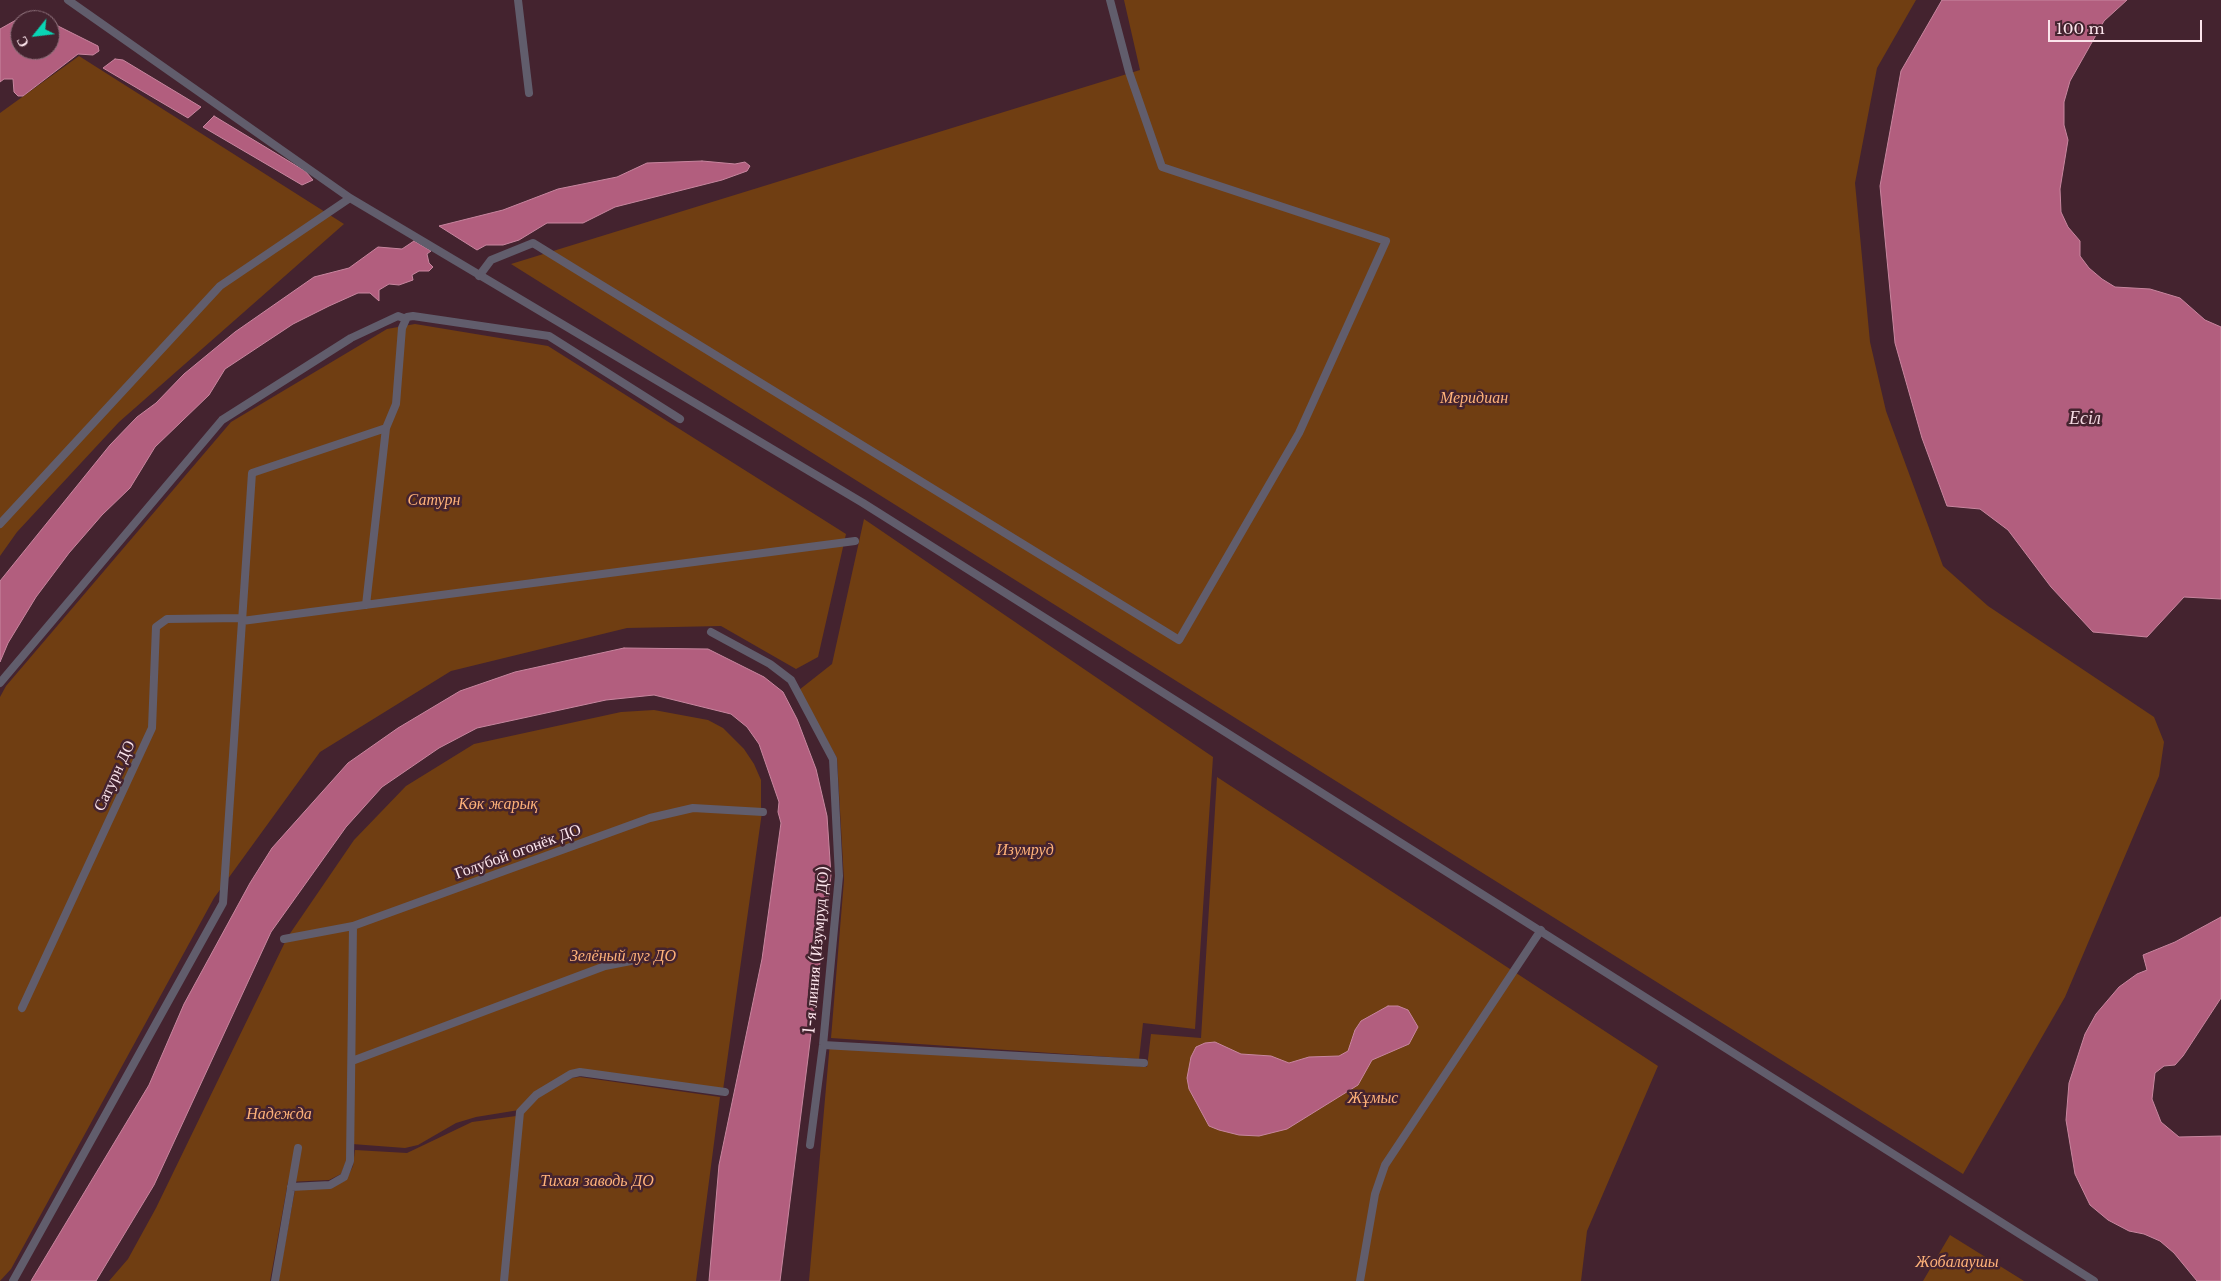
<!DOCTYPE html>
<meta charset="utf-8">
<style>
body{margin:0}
#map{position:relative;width:2221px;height:1281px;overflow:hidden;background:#44232f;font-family:"Libre Baskerville",serif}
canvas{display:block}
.north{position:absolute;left:10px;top:10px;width:50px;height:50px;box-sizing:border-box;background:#44232f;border:1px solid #8e717b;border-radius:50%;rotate:241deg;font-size:14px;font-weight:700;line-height:20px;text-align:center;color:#fce5ec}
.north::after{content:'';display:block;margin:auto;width:18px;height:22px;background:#09d5b5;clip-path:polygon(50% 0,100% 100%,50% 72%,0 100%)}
.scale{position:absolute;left:2048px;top:20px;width:154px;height:22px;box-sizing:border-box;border:2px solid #fce5ec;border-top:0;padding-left:6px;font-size:15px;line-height:18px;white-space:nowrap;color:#fce5ec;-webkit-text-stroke:4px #44232f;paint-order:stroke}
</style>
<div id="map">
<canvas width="2221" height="1281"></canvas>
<div class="north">С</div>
<div class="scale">100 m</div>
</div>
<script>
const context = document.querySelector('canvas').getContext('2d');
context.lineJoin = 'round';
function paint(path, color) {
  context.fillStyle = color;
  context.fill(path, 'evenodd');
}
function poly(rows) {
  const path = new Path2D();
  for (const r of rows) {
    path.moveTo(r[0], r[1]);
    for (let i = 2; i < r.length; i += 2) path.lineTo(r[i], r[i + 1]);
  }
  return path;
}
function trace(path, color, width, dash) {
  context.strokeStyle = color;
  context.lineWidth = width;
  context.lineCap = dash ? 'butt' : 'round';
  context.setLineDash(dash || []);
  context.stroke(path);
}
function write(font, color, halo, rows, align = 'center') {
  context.font = font + ' "Libre Baskerville",serif';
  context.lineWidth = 5;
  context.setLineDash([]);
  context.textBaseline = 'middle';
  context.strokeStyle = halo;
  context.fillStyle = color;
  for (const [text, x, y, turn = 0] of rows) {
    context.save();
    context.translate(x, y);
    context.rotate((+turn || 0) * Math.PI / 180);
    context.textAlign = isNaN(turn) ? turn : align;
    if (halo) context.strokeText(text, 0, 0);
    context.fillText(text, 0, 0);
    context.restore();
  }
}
const green = poly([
 [1124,0,1916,0,1877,68,1855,183,1870,342,1886,411,1943,566,1988,606,2154,717,2164,742,2159,776,2065,997,1963,1174,511,264,1140,70],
 [79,56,344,224,119,422,17,532,0,556,0,113],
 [415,324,548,346,846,534,818,657,796,669,721,626,627,628,451,671,320,752,214,898,11,1269,0,1281,0,697,6,686,231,422,387,329],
 [864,519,1213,757,1195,1029,1143,1023,1139,1059,831,1038,844,880,837,758,799,690,832,664],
 [654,710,708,720,723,728,744,749,754,764,761,780,761,809,691,806,353,923,289,935,354,840,406,786,474,744,621,712],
 [1217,777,1658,1066,1587,1231,1581,1281,809,1281,830,1042,1147,1067,1151,1034,1201,1038],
 [693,810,762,812,723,1090,581,1070,519,1110,476,1117,456,1123,418,1145,405,1148,352,1144,356,928,653,820],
 [351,929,347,1159,341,1174,329,1180,288,1182,270,1281,109,1281,128,1259,156,1208,286,940],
 [580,1077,720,1097,696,1281,278,1281,295,1190,329,1188,346,1180,353,1166,355,1150,407,1153,472,1122,516,1116,538,1097,572,1078],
 [1950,1235,2024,1281,1923,1281]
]);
const water = poly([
 [1942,0,2127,0,2104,21,2070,81,2064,102,2064,125,2068,140,2060,189,2061,212,2068,227,2080,241,2080,256,2089,268,2102,279,2115,287,2150,289,2180,298,2205,320,2221,327,2221,599,2184,597,2147,637,2093,632,2051,587,2008,530,1980,509,1947,506,1922,438,1895,343,1880,186,1901,71,1942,0],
 [25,15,38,16,46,20,20,20,20,50,50,50,50,22,98,46,99,51,93,55,78,54,23,96,18,96,14,92,13,79,4,79,0,82,0,29,25,15],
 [115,59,123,60,201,107,188,118,103,68,115,59],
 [214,116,305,171,313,180,302,185,203,127,214,116],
 [702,161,735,164,745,162,750,166,747,171,722,180,615,207,583,223,547,223,519,240,503,245,486,245,477,250,439,226,503,210,558,189,617,177,647,163,702,161],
 [414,241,431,251,427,254,429,263,433,267,429,271,419,271,412,275,413,280,399,285,389,284,379,290,379,301,370,293,358,293,329,306,293,324,225,369,209,395,155,447,130,488,102,515,69,553,36,597,8,643,0,662,0,581,110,445,137,417,156,403,184,374,235,332,314,277,349,268,378,247,402,249,414,241],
 [624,648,708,649,764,677,783,692,797,719,816,769,827,816,831,875,780,1281,709,1281,719,1165,762,959,781,823,778,812,779,802,759,744,747,727,731,714,654,695,606,700,477,728,439,748,382,787,346,827,271,932,154,1185,96,1281,31,1281,149,1085,184,1004,250,883,272,848,348,763,398,728,460,691,515,672,624,648],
 [2221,917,2221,998,2183,1056,2175,1065,2164,1066,2155,1073,2152,1099,2161,1122,2179,1137,2221,1136,2221,1281,2197,1281,2174,1253,2160,1241,2144,1234,2129,1231,2108,1220,2090,1205,2075,1174,2066,1120,2069,1083,2085,1034,2096,1014,2119,987,2137,974,2147,970,2143,955,2175,942,2221,917],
 [1388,1006,1398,1006,1408,1010,1418,1027,1409,1044,1372,1060,1358,1085,1287,1129,1259,1136,1239,1135,1219,1130,1209,1126,1189,1089,1187,1078,1191,1057,1196,1047,1205,1043,1215,1042,1241,1054,1271,1056,1289,1063,1309,1057,1339,1056,1348,1051,1355,1030,1361,1021,1388,1006]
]);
const minor = poly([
 [68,0,350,198,863,503,2094,1281],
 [518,0,529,93],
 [479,276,491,260,533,243,1179,640,1299,433,1386,241,1162,167,1129,72,1110,0],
 [0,524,220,286,350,198],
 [366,605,386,428,396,404,402,328,407,317,413,316,549,336,680,419],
 [242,621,855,541],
 [711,632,770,664,791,680,833,759,839,876,823,1045,810,1145],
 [0,683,222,420,351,338,398,316,406,319],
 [284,939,353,926,650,818,693,808,763,812],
 [22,1008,152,728,156,627,167,619,242,618],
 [823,1045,1144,1063],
 [352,1061,605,966,641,959],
 [291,1187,330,1185,344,1177,350,1161,353,926],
 [13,1281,223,903,252,473,386,428],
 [275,1281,298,1148],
 [504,1281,520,1112,536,1095,571,1074,580,1072,725,1092],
 [1360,1281,1375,1194,1385,1165,1541,930]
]);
const parkNames = [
 ["Меридиан",1474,398],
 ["Сатурн",434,500],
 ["Көк жарық",498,804],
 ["Изумруд",1025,850],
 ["Зелёный луг ДО",623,956],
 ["Жұмыс",1373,1098],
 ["Надежда",279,1114],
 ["Тихая заводь ДО",597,1181],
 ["Жобалаушы",1957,1262]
];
const streetNames = [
 ["Сатурн ДО",115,776,-65],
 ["Голубой огонёк ДО",518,852,-20],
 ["1-я линия (Изумруд ДО)",817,950,-85]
];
const waterNames = [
 ["Есіл",2085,419]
];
paint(green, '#703e12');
paint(water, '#b25e7e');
trace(water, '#c8869f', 1);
trace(minor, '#615d6c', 8);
write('italic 16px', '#ffb279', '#44232f', parkNames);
write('16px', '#fce5ec', '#44232f', streetNames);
write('italic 18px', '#f3dae2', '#44232f', waterNames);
</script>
